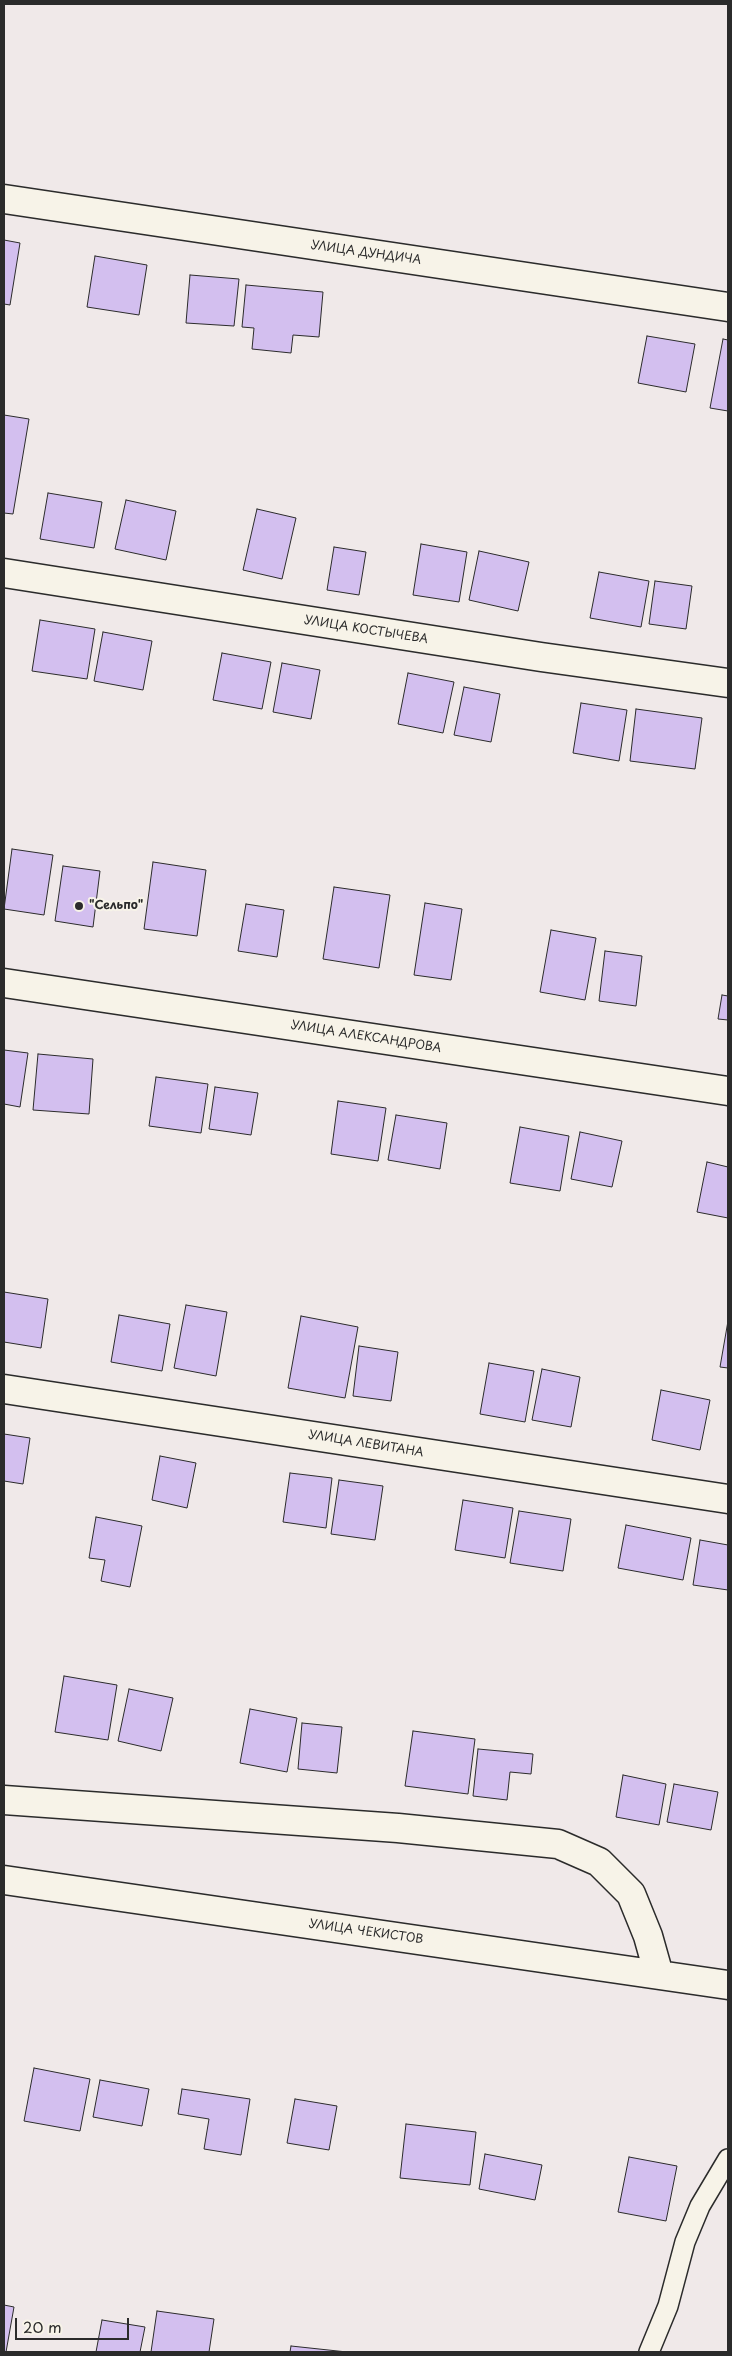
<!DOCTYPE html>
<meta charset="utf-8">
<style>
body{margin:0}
#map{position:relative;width:732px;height:2356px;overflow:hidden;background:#f0e9e9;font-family:"Playpen Sans",sans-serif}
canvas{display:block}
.frame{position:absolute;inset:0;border:5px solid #2b2b2b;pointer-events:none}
.scale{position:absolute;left:15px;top:2318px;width:114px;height:22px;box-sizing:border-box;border:2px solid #2b2b2b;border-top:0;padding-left:6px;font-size:15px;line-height:18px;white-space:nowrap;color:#2b2b2b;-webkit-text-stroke:4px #f7f3e8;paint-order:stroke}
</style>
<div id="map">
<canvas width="732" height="2356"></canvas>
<div class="frame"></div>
<div class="scale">20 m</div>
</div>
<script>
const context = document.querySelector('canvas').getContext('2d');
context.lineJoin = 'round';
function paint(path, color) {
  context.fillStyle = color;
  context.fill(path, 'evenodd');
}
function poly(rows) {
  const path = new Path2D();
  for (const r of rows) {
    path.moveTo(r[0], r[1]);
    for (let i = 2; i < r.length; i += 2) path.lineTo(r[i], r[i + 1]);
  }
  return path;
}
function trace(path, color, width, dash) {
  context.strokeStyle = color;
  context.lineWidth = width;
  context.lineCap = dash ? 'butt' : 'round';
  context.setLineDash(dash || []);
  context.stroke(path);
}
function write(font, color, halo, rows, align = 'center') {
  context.font = font + ' "Playpen Sans",sans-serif';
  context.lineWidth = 4;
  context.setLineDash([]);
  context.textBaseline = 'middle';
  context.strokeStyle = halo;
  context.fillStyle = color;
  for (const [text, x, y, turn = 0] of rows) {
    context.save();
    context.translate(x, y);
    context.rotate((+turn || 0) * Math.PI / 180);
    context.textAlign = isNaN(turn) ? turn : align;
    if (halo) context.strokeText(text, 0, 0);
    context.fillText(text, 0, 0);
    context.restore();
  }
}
const building = poly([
 [4,240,20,243,10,305,4,304,4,240],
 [95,256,147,265,139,315,87,307,95,256],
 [190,275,239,279,234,326,186,323,190,275],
 [246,285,323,292,319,337,293,335,291,353,252,349,254,328,242,327,246,285],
 [647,336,695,344,686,392,638,383,647,336],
 [723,339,728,340,728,411,710,408,723,339],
 [4,415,29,419,13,514,4,513,4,415],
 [48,493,102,502,94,548,40,539,48,493],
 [126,500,176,511,166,560,115,549,126,500],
 [257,509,296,518,282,579,243,570,257,509],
 [421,544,467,552,459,602,413,595,421,544],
 [334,547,366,552,359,595,327,590,334,547],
 [479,551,529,562,518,611,469,600,479,551],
 [599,572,649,581,641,627,590,618,599,572],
 [655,581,692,586,686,629,649,624,655,581],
 [40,620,95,629,87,679,32,671,40,620],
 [103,632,152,641,143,690,94,681,103,632],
 [222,653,271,662,262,709,213,700,222,653],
 [282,663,320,670,311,719,273,712,282,663],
 [408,673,454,682,443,733,398,724,408,673],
 [464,687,500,694,491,742,454,735,464,687],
 [581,703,627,710,619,761,573,753,581,703],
 [636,709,702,718,695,769,630,761,636,709],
 [12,849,53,855,44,915,4,909,12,849],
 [153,862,206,870,197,936,144,929,153,862],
 [63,866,100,871,93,927,55,921,63,866],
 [334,887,390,895,379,968,323,959,334,887],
 [425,903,462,909,451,980,414,975,425,903],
 [246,904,284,910,277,957,238,951,246,904],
 [551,930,596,938,585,1000,540,992,551,930],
 [605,951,642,956,636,1006,599,1001,605,951],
 [722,995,728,996,728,1020,718,1019,722,995],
 [4,1050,28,1053,20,1107,4,1104,4,1050],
 [38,1054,93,1059,89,1114,33,1110,38,1054],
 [156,1077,208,1084,201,1133,149,1126,156,1077],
 [215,1087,258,1093,251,1135,209,1129,215,1087],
 [338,1101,386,1108,378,1161,331,1154,338,1101],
 [396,1115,447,1123,440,1169,388,1160,396,1115],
 [520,1127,569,1136,560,1191,510,1183,520,1127],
 [580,1132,622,1141,612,1187,571,1179,580,1132],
 [707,1162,728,1167,728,1218,697,1212,707,1162],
 [4,1292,48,1299,41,1348,4,1342,4,1292],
 [186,1305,227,1312,216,1376,174,1368,186,1305],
 [119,1315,170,1324,162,1371,111,1362,119,1315],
 [301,1316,358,1327,345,1398,288,1388,301,1316],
 [728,1321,728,1368,720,1367,728,1321],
 [359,1346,398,1352,391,1401,353,1396,359,1346],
 [489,1363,534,1371,525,1422,480,1414,489,1363],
 [542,1369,580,1377,571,1427,532,1420,542,1369],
 [661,1390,710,1400,700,1450,652,1440,661,1390],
 [4,1434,30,1438,23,1484,4,1481,4,1434],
 [160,1456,196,1463,187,1508,152,1500,160,1456],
 [290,1473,332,1478,326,1528,283,1522,290,1473],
 [339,1480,383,1486,375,1540,331,1534,339,1480],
 [463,1500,513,1508,505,1558,455,1550,463,1500],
 [519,1511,571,1519,563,1571,510,1563,519,1511],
 [96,1517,142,1526,130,1587,101,1581,105,1560,89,1558,96,1517],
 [626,1525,691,1538,683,1580,618,1568,626,1525],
 [700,1540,728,1545,728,1590,693,1585,700,1540],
 [64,1676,117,1685,108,1740,55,1732,64,1676],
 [129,1689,173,1698,161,1751,118,1741,129,1689],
 [250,1709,297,1718,287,1772,240,1763,250,1709],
 [302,1723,342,1727,337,1773,298,1769,302,1723],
 [413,1731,475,1739,468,1794,405,1786,413,1731],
 [478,1749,533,1754,531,1774,510,1772,507,1800,473,1796,478,1749],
 [623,1775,666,1784,659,1825,616,1817,623,1775],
 [674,1784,718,1792,711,1830,667,1822,674,1784],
 [34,2068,90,2079,80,2131,24,2121,34,2068],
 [100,2080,149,2089,142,2126,93,2117,100,2080],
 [182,2089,250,2099,241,2155,204,2149,209,2119,178,2114,182,2089],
 [295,2099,337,2106,329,2150,287,2143,295,2099],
 [406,2124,476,2132,470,2185,400,2178,406,2124],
 [485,2154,542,2165,535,2200,479,2189,485,2154],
 [629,2157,677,2166,666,2221,618,2212,629,2157],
 [4,2305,14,2307,6,2352,4,2352,4,2305],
 [157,2311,214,2319,209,2352,151,2352,157,2311],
 [102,2320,145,2327,140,2352,96,2352,102,2320],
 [291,2346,347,2352,290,2352,291,2346]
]);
const lane = poly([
 [649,2352,668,2306,685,2242,700,2206,728,2159]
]);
const street = poly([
 [4,199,728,307],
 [4,573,541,657,728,683],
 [4,1389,728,1499],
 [4,1800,398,1828,558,1844,599,1862,631,1894,648,1936,659,1975],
 [4,1880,728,1985]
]);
const secondary = poly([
 [4,983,728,1091]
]);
const markers = [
 [79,906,5,"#2b2b2b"]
];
const streetNames = [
 ["УЛИЦА ДУНДИЧА",366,253,8],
 ["УЛИЦА КОСТЫЧЕВА",366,630,9],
 ["УЛИЦА АЛЕКСАНДРОВА",366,1037,9],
 ["УЛИЦА ЛЕВИТАНА",366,1444,9],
 ["УЛИЦА ЧЕКИСТОВ",366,1932,8]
];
const poiNames = [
 ["\"Сельпо\"",89,906]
];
paint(building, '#d3bfef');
trace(building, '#2b2b2b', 1);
trace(lane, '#2b2b2b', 22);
trace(street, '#2b2b2b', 31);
trace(secondary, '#2b2b2b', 31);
trace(lane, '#f7f3e8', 19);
trace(street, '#f7f3e8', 28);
trace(secondary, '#f7f3e8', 28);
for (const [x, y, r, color] of markers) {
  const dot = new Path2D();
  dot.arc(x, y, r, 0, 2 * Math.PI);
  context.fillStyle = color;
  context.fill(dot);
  trace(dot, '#f7f3e8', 2);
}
write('12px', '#2b2b2b', '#f7f3e8', streetNames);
write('bold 12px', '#2b2b2b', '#f7f3e8', poiNames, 'left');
</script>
